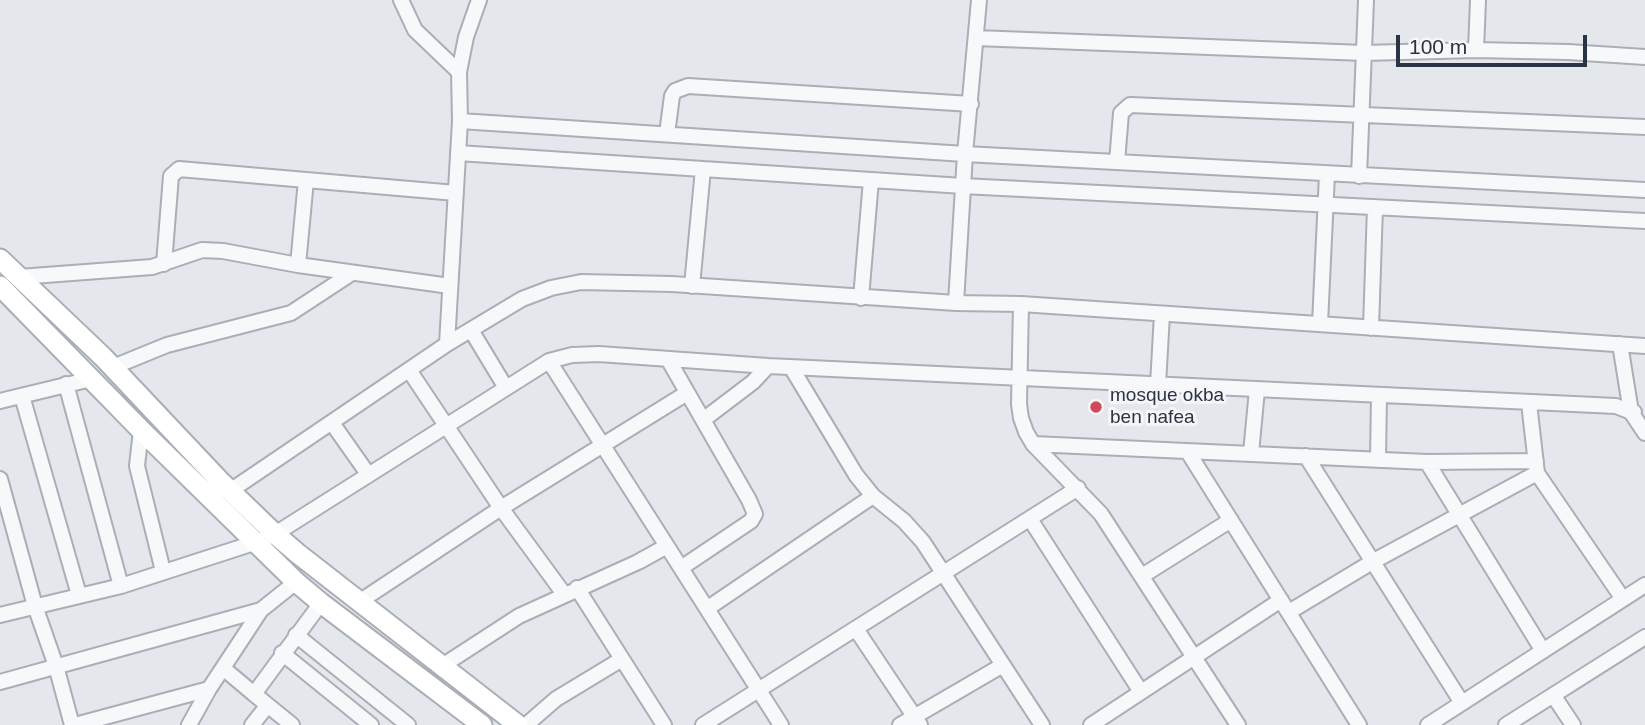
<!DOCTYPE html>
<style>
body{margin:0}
#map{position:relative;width:1645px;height:725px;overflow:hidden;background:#e4e7ec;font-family:Helvetica,sans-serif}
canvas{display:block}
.scale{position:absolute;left:1396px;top:35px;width:191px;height:32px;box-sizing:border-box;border:4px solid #2b3445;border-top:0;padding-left:9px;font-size:21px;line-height:24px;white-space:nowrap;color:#2b3445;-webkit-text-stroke:5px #f4f6f9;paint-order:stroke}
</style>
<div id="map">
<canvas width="1645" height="725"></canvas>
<div class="scale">100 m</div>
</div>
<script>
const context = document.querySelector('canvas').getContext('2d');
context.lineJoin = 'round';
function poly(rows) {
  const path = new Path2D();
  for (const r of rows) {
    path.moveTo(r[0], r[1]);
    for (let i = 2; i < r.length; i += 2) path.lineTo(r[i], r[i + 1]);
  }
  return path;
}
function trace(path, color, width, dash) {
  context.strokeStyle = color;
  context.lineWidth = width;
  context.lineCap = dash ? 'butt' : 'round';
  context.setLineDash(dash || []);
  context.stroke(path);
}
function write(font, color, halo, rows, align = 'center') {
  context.font = font + ' Helvetica,sans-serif';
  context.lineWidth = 6;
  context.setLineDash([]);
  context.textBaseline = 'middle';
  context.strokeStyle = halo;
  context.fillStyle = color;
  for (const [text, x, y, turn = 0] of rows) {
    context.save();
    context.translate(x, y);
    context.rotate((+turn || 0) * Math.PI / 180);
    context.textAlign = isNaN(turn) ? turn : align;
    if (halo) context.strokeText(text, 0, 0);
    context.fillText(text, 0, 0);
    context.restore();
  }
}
const street = poly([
 [401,0,415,30,459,72],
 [976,38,1364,53,1476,50,1568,52,1645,57],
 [1476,50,1478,0],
 [460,121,965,154,1645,190],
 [667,134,672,96,675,91,688,86,971,104],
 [458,153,963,186,1645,221],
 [1117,162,1121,113,1130,105,1645,127],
 [1359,176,1366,0],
 [164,264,171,176,179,169,456,193],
 [298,265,306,180],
 [19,277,152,267,202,250,223,251,298,265,450,286],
 [692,286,703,169],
 [861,298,871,180],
 [956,303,965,154,979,0],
 [1021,304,1019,404,1021,418,1026,432,1033,444,1101,514,1238,725],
 [1320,324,1327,174],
 [1371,328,1375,207],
 [471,330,506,388],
 [447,344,460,121,459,72,466,37,479,0],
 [1620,344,1631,412,1634,412],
 [668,359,749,500,755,514,751,521,681,568],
 [549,361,781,725],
 [113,367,167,345,291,313,352,273],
 [791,367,856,475,873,496,904,521,923,542,1042,725],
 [409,370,501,508,564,594],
 [66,384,121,586],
 [1158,385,1162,314],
 [22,396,79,595],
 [0,401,91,379],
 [703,420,753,382,768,366],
 [332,423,368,474],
 [141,430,137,466,163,571],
 [1033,444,1427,462,1536,461],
 [1188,452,1359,725],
 [1251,453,1257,390],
 [1306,456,1462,703],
 [1378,460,1379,395],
 [1427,462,1543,651],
 [1537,473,1623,599],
 [0,479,35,606,56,666,72,725],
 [230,491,447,344,522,299,551,288,581,282,672,284,956,303,1021,304,1645,346],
 [1030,519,1141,692],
 [1142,576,1231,520],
 [577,588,664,725],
 [359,602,501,508,687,393],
 [708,608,873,496],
 [1289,612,1372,562,1537,473,1529,403],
 [0,615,121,586,257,542,275,534,549,361,572,355,599,354,768,366,1616,406,1631,412,1645,433],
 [856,629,920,725],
 [296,635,408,725],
 [282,653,371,725],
 [442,666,519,616,638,562,667,546],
 [223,668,254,694],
 [0,682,261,610],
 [1553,695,1573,725],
 [75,725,209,689],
 [189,725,209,689,261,610,296,582],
 [252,725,267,706],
 [292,725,254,694,321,603],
 [526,725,556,699,622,659],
 [703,725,1078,488],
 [900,725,1003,665],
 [1091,725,1281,600],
 [1428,725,1645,585],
 [1506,725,1645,637]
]);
const secondary = poly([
 [0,259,103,357,219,480,275,534,297,553,518,725],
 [0,286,141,430,296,582,321,603,482,725]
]);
const markers = [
 [1096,407,7,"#d1495b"]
];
const poiNames = [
 ["mosque okba",1110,396],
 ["ben nafea",1110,418]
];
trace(street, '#a9aeb7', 18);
trace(secondary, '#a9aeb7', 23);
trace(street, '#f7f8fa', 14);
trace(secondary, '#fff', 19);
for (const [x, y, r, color] of markers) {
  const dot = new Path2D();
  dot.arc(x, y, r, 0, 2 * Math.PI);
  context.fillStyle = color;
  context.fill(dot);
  trace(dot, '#f4f6f9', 2.5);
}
write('19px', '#2b3445', '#f4f6f9', poiNames, 'left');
</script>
